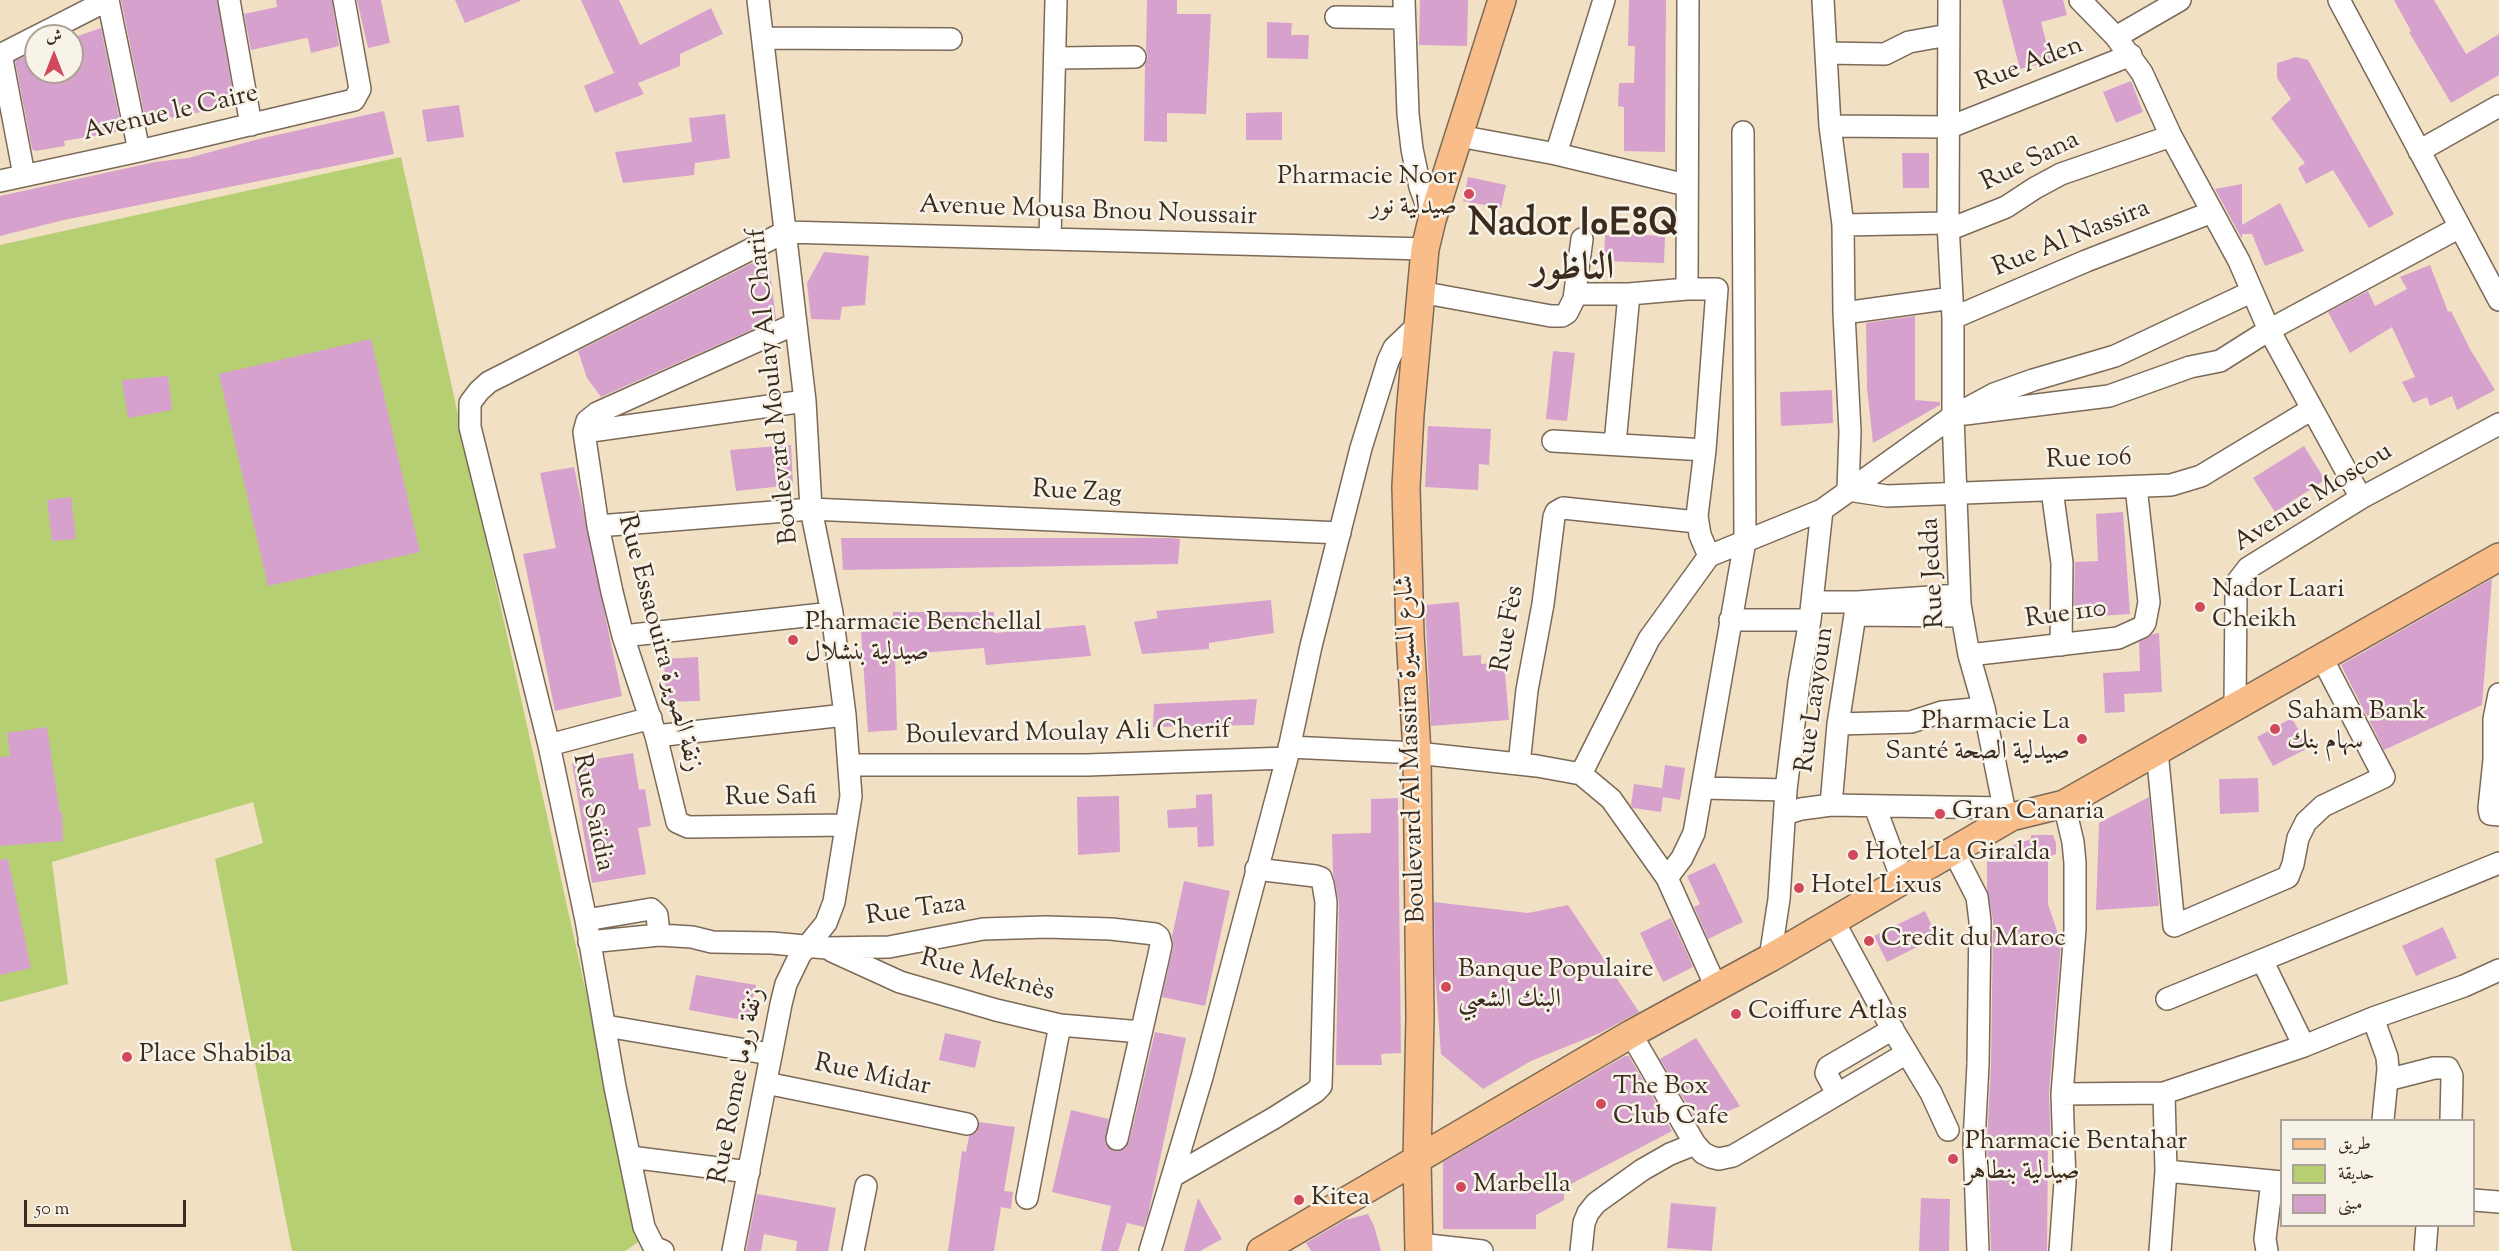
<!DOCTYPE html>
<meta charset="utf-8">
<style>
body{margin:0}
#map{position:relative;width:2499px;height:1251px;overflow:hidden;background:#f2e0c5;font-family:"Sorts Mill Goudy",Amiri,serif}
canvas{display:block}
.legend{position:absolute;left:2280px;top:1119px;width:195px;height:108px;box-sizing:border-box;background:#f7f3e8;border:2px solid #aca397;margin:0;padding:8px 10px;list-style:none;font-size:18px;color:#3b2a1e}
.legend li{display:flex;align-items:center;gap:12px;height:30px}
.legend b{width:30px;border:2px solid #aca397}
.north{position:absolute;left:24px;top:24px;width:60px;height:60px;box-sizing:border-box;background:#f7f3e8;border:2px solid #aca397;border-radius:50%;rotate:0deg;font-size:16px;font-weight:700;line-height:24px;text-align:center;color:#3b2a1e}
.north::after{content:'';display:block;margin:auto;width:21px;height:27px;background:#d1495b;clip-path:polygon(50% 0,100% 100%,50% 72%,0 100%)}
.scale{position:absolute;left:24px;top:1200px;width:162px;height:27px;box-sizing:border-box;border:3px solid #3b2a1e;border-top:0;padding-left:8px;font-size:18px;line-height:21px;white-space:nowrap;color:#3b2a1e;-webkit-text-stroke:4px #f7f3e8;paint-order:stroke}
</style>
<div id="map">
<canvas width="2499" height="1251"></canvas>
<ul class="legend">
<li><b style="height:8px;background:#f8bd89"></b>طريق</li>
<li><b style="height:16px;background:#b7cf73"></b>حديقة</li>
<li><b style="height:16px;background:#d6a2cd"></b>مبنى</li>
</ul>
<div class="north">ش</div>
<div class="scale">50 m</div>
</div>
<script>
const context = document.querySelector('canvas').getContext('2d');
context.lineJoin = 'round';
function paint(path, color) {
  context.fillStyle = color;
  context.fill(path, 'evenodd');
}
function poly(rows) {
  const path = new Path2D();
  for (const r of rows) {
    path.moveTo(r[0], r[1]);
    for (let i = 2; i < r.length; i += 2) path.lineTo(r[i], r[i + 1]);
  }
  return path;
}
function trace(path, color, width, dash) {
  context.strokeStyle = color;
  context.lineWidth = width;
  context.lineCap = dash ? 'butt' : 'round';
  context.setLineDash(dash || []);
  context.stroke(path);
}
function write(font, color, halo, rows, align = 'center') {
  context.font = font + ' "Sorts Mill Goudy",Amiri,"Noto Sans Tifinagh",serif';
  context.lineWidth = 5;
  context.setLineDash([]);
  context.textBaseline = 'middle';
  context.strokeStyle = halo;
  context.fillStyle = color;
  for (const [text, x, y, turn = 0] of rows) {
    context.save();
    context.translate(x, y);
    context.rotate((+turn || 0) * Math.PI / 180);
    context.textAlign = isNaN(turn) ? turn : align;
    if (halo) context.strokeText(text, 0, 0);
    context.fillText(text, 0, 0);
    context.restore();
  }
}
const green = poly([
 [401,157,641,1240,625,1251,292,1251,215,859,263,843,253,802,52,862,68,984,0,1002,0,245]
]);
const building = poly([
 [121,0,217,0,235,105,146,123],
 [276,0,332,0,339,46,311,53,308,39,306,38,251,50,244,14,277,7],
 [357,0,381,0,390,43,368,48],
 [455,0,520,0,520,1,465,23],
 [581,0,619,0,640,45,711,8,723,34,680,54,680,66,638,83,644,94,595,113,584,86,614,73],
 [1147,0,1177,0,1177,14,1211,14,1206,114,1167,113,1167,142,1144,141,1145,64,1148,57,1146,50],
 [1420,0,1468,0,1467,46,1419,45],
 [1629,0,1666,0,1665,152,1624,151,1624,107,1618,106,1619,83,1634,83,1635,46,1628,46],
 [2002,0,2063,0,2067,15,2041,22,2051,61,2020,69],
 [2394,0,2434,0,2466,54,2499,34,2499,75,2451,103,2409,32,2411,31],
 [1267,22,1292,23,1291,35,1309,35,1308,59,1267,58],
 [101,28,122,131,64,141,65,146,35,151,32,149,15,61,36,51,36,72,72,72,72,38],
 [2296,57,2308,60,2394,214,2369,228,2333,170,2306,184,2298,168,2305,163,2271,118,2291,99,2277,78,2277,63],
 [2131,81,2143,112,2116,123,2103,92],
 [459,105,464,137,427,142,422,110],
 [384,111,394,154,64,220,0,236,0,196,155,162,188,158,259,139],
 [1282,112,1282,140,1246,140,1246,113],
 [725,114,730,158,695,163,694,175,623,183,615,152,692,142,689,118],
 [1902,153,1929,153,1929,188,1903,188],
 [1468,177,1506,185,1501,208,1463,201],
 [2242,184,2242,225,2280,203,2304,251,2265,266,2252,234,2242,234,2242,239,2215,189],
 [1627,234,1665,236,1664,263,1604,261,1605,235,1627,237],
 [824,252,869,256,865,305,842,307,840,320,811,319,807,283],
 [768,255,776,319,601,397,587,378,578,351],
 [2430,265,2448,312,2451,311,2470,349,2495,390,2457,410,2452,396,2430,406,2427,397,2413,403,2402,382,2415,377,2392,327,2350,353,2328,312,2368,291,2375,306,2407,289,2400,277],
 [1915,316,1915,400,1940,402,1940,405,1873,443,1867,388,1866,323],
 [371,339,420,552,268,586,219,374],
 [1553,351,1575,353,1567,421,1546,419],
 [168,376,172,410,128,418,122,380],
 [1832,390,1833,423,1781,426,1780,392],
 [1428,426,1491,429,1489,465,1479,464,1478,490,1425,487],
 [791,445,793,485,736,491,730,450],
 [2304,446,2325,480,2275,512,2253,478],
 [574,467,622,696,555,711,523,554,556,548,540,473],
 [71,497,76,539,52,541,47,500],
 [2123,512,2130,614,2099,616,2098,606,2074,608,2075,562,2098,561,2096,514],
 [841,538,1171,538,1180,539,1178,564,843,570],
 [2492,579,2482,705,2384,750,2341,665],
 [1271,600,1274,633,1209,643,1209,649,1142,654,1134,622,1158,618,1156,611],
 [1459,602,1463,656,1481,655,1481,664,1504,662,1509,720,1431,726,1425,605],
 [893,612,994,612,994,633,1085,625,1091,656,986,665,984,648,895,655,897,730,868,732,861,632,892,629],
 [2159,633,2162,692,2124,694,2125,712,2105,713,2103,673,2140,671,2139,642,2153,634],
 [698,657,700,701,666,702,664,659],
 [1257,699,1254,725,1153,727,1154,704],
 [2292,718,2308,748,2273,766,2257,737],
 [47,727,60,813,62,813,63,841,0,846,0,757,10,756,7,733],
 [633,753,639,790,645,789,651,826,638,828,646,874,592,883,572,763],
 [1665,765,1685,768,1680,800,1663,797,1661,812,1633,808,1631,805,1634,784,1662,788],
 [2258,778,2259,812,2220,814,2219,779],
 [1212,794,1214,846,1198,847,1197,827,1168,828,1167,810,1196,808,1196,795],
 [1119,796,1120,852,1078,855,1077,797],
 [2149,797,2159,906,2096,910,2099,823],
 [1398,798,1401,1053,1381,1054,1382,1065,1336,1065,1339,902,1333,873,1332,834,1371,833,1371,799],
 [2031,835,2053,835,2056,843,2056,854,2048,857,2048,904,2061,943,2049,1093,2051,1146,2048,1146,2047,1251,1991,1251,1987,1142,1991,1064,1993,921,1987,889,1987,854,2031,839],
 [8,859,31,968,0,975,0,860],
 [1715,863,1743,922,1708,939,1694,907,1700,904,1687,876],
 [1184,881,1230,891,1205,1006,1162,997,1173,948,1172,936],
 [1434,902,1528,913,1568,905,1639,1012,1600,1033,1531,1061,1483,1089,1441,1054,1435,973],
 [1925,911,1937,937,1887,962,1874,936],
 [1671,918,1693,967,1663,982,1640,933],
 [2443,927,2457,958,2416,976,2402,946],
 [696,975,756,985,748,1021,689,1010],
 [1155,1032,1186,1038,1148,1215,1144,1227,1127,1223,1118,1251,1101,1251,1111,1206,1052,1192,1071,1110,1109,1119,1105,1143,1114,1151,1126,1148,1129,1142],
 [945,1033,981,1041,975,1068,939,1060],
 [1696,1038,1740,1106,1705,1121,1702,1115,1695,1118,1660,1059],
 [1625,1056,1629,1056,1672,1131,1571,1184,1564,1189,1564,1200,1536,1215,1536,1229,1443,1229,1443,1162],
 [979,1122,1015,1127,1004,1191,1013,1192,1011,1209,1001,1207,994,1251,948,1251,962,1151,966,1152,969,1136,977,1132],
 [757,1194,836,1208,828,1251,796,1251,797,1241,764,1234,761,1251,746,1251],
 [1198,1198,1222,1239,1200,1251,1184,1251],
 [1921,1198,1950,1199,1949,1251,1919,1251],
 [1671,1203,1716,1207,1712,1251,1667,1248],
 [1368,1214,1374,1226,1381,1251,1311,1251,1306,1243,1345,1220]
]);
const minor = poly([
 [108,0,139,151],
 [229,0,251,125],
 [1404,0,1408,114,1412,149,1420,187,1432,220],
 [1688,0,1687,289,1717,289,1705,450,1697,516,1700,535,1709,556],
 [1823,0,1830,126,1843,225,1844,313,1850,432,1848,490],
 [1949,0,1948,223,1953,318,1953,416,1960,604,1969,655,1984,708,2004,808,2011,817],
 [2080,0,2116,37,2142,73,2171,136,2239,261,2269,330,2361,498],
 [2339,0,2499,300],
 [1336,17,1404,18],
 [2116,37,2180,0],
 [763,38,951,39],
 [1826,53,1885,54,1909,42,1948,35],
 [1,54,24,175],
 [0,55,108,0],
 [1056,58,1135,57],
 [1830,126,1950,127,2131,55],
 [1459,136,1556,154,1686,185],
 [2419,151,2499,106],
 [1556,154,1604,0],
 [0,181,139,151,354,100,360,89,344,0],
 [1843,225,1948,223],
 [1948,230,2006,207,2035,188,2061,174,2171,136],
 [1050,239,1056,0],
 [1420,292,1551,316,1562,316,1567,313,1574,299,1582,239],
 [1576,294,1629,294,1687,289],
 [1844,313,1952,298],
 [1953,318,2086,261,2212,212],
 [795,324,597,413,587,421,584,432,598,526,612,592,623,636,656,736,677,822,688,827,846,825],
 [1965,414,2109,396,2190,367,2220,361,2269,330,2460,227],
 [584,432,805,401],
 [1553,441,1705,450],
 [1615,444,1629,294],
 [1848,490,1887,496,2171,485,2201,476,2312,409],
 [2052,490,2062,563,2061,645],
 [598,526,811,509,1340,533],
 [1812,602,1857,602,1959,595],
 [1856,615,1961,616],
 [1730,620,1810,620],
 [623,636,832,613],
 [1969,655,2118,638,2142,627,2145,623,2149,602,2136,487],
 [2499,694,2494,719,2494,760,2489,808,2490,814,2499,815],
 [2235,706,2236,593,2238,581,2248,568,2361,498,2499,424],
 [1838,724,1911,722,1942,712,1984,708],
 [656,736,845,715],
 [549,745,651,718],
 [1289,747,1417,753,1537,766,1581,774,1611,799,1667,878,1716,987],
 [2157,751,2174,926,2288,877,2293,864,2298,838,2306,822,2323,806,2384,777,2322,658],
 [1519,764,1527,690,1543,604,1554,517,1556,512,1563,508,1697,522],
 [850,765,1087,765,1287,758],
 [1581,774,1649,639,1709,556,1822,510,1953,416,1994,394,2033,380,2115,356,2251,292],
 [1703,788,1786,790],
 [1831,805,1838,724,1857,602],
 [1875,807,1903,882],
 [1785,814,1801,809,1831,805,2004,808],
 [1954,852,1977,897,1980,921,1978,1064,1974,1142,1978,1251],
 [1667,878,1682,858,1694,833,1745,541,1743,132],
 [586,920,651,909,657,915,659,935],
 [1833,920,1890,1025,1931,1093,1948,1130],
 [589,942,659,935,692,937,712,942,772,943,826,948,889,947,983,929,1046,927,1111,929,1155,934,1159,937,1161,945,1158,959,1117,1139],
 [832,951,900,982,996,1010,1060,1025,1141,1032],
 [1770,958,1779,899,1786,790,1799,682,1810,620,1822,510],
 [2263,962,2304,1046],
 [2167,999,2499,863],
 [2373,1018,2387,1057,2388,1069,2383,1120],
 [606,1026,770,1054],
 [1631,1034,1695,1144],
 [2387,1080,2434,1068,2448,1068,2452,1076,2451,1120],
 [766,1083,967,1124],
 [1840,1090,1834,1088,1826,1073,1828,1067,1893,1029],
 [2062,1094,2164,1093,2304,1046,2373,1018,2464,986,2499,970],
 [630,1157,749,1172],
 [2166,1171,2282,1182],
 [1173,1176,1274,1118,1315,1092,1321,1086,1326,902,1323,884,1321,878,1315,876,1256,869],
 [1027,1198,1060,1025],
 [2474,1200,2499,1202],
 [1419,1244,1482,1251],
 [663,1251,654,1247,644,1227,615,1087,586,920,549,745,470,427,470,403,479,391,489,382,785,232,1425,249],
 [733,1251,781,1004,786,984,800,955,826,923,834,902,851,796,845,715,832,613,811,509,805,401,758,0],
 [853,1251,866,1186],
 [1150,1251,1202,1077,1287,758,1311,646,1361,448,1388,361,1394,348,1417,326],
 [1581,1251,1584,1223,1588,1213,1596,1203,1642,1170,1670,1154,1695,1144,1703,1153,1711,1157,1719,1159,1733,1156,1907,1053],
 [2060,1251,2065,1182,2062,1094,2075,929,2075,863,2073,842,2064,804],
 [2160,1251,2166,1171,2164,1093],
 [2267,1251,2265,1239,2272,1181],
 [2425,1251,2427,1226]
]);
const major = poly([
 [1261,1251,1631,1034,1770,958,2011,817,2064,804,2499,557],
 [1419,1251,1417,1160,1420,1017,1417,753,1410,634,1406,487,1410,414,1425,249,1432,220,1502,0]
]);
const markers = [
 [1469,194,6,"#d1495b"],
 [2200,607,6,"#d1495b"],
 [793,640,6,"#d1495b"],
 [2275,729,6,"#d1495b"],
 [2082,739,6,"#d1495b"],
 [1940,814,6,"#d1495b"],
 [1853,855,6,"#d1495b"],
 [1799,888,6,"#d1495b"],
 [1869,941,6,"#d1495b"],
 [1446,987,6,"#d1495b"],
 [1736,1014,6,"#d1495b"],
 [127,1057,6,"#d1495b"],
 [1601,1104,6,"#d1495b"],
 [1953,1159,6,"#d1495b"],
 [1461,1187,6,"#d1495b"],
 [1299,1200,6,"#d1495b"]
];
const streetNames = [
 ["Rue Aden",2030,66,-21],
 ["Avenue le Caire",171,115,-13],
 ["Rue Sana",2031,163,-26],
 ["Avenue Mousa Bnou Noussair",1088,213,2],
 ["Rue Al Nassira",2072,240,-22],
 ["Boulevard Moulay Al Charif",775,386,-96],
 ["Rue 106",2089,461,-2],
 ["Rue Zag",1077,494,3],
 ["Avenue Moscou",2314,499,-32],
 ["Rue Jedda",1935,573,-93],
 ["Rue 110",2066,616,-8],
 ["Rue Fès",1510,629,-80],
 ["Rue Essaouira زنقة الصويرة",658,644,75],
 ["Rue Laayoun",1817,700,-82],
 ["Boulevard Moulay Ali Cherif",1068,735,-1],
 ["Boulevard Al Massira شارع المسيرة",1413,749,-92],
 ["Rue Safi",771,799,-1],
 ["Rue Saïdia",591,813,78],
 ["Rue Taza",916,912,-8],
 ["Rue Meknès",987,977,15],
 ["Rue Midar",872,1077,12],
 ["Rue Rome زنقة روما",739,1086,-79]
];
const poiNames = [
 ["Pharmacie Noor",1457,179,"right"],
 ["صيدلية نور",1457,209,"right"],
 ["Nador Laari",2212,592],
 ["Cheikh",2212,622],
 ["Pharmacie Benchellal",805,625],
 ["صيدلية بنشلال",805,655],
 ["Saham Bank",2287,714],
 ["سهام بنك",2287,744],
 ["Pharmacie La",2070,724,"right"],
 ["Santé صيدلية الصحة",2070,754,"right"],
 ["Gran Canaria",1952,814],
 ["Hotel La Giralda",1865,855],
 ["Hotel Lixus",1811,888],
 ["Credit du Maroc",1881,941],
 ["Banque Populaire",1458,972],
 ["البنك الشعبي",1458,1002],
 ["Coiffure Atlas",1748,1014],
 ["Place Shabiba",139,1057],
 ["The Box",1613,1089],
 ["Club Cafe",1613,1119],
 ["Pharmacie Bentahar",1965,1144],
 ["صيدلية بنطاهر",1965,1174],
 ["Marbella",1473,1187],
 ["Kitea",1311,1200]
];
const townNames = [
 ["Nador ⵏⴰⴹⵓⵕ",1573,228],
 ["الناظور",1573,272]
];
paint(green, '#b7cf73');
paint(building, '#d6a2cd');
trace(minor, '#7b6a58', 24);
trace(major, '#7b6a58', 30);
trace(minor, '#fff', 21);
trace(major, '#f8bd89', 27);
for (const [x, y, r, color] of markers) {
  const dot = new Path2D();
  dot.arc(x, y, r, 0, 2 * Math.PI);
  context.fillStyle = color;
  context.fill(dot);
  trace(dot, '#f7f3e8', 2);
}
write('26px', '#3b2a1e', '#f7f3e8', streetNames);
write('26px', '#3b2a1e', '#f7f3e8', poiNames, 'left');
write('bold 38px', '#3b2a1e', '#f7f3e8', townNames);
</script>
